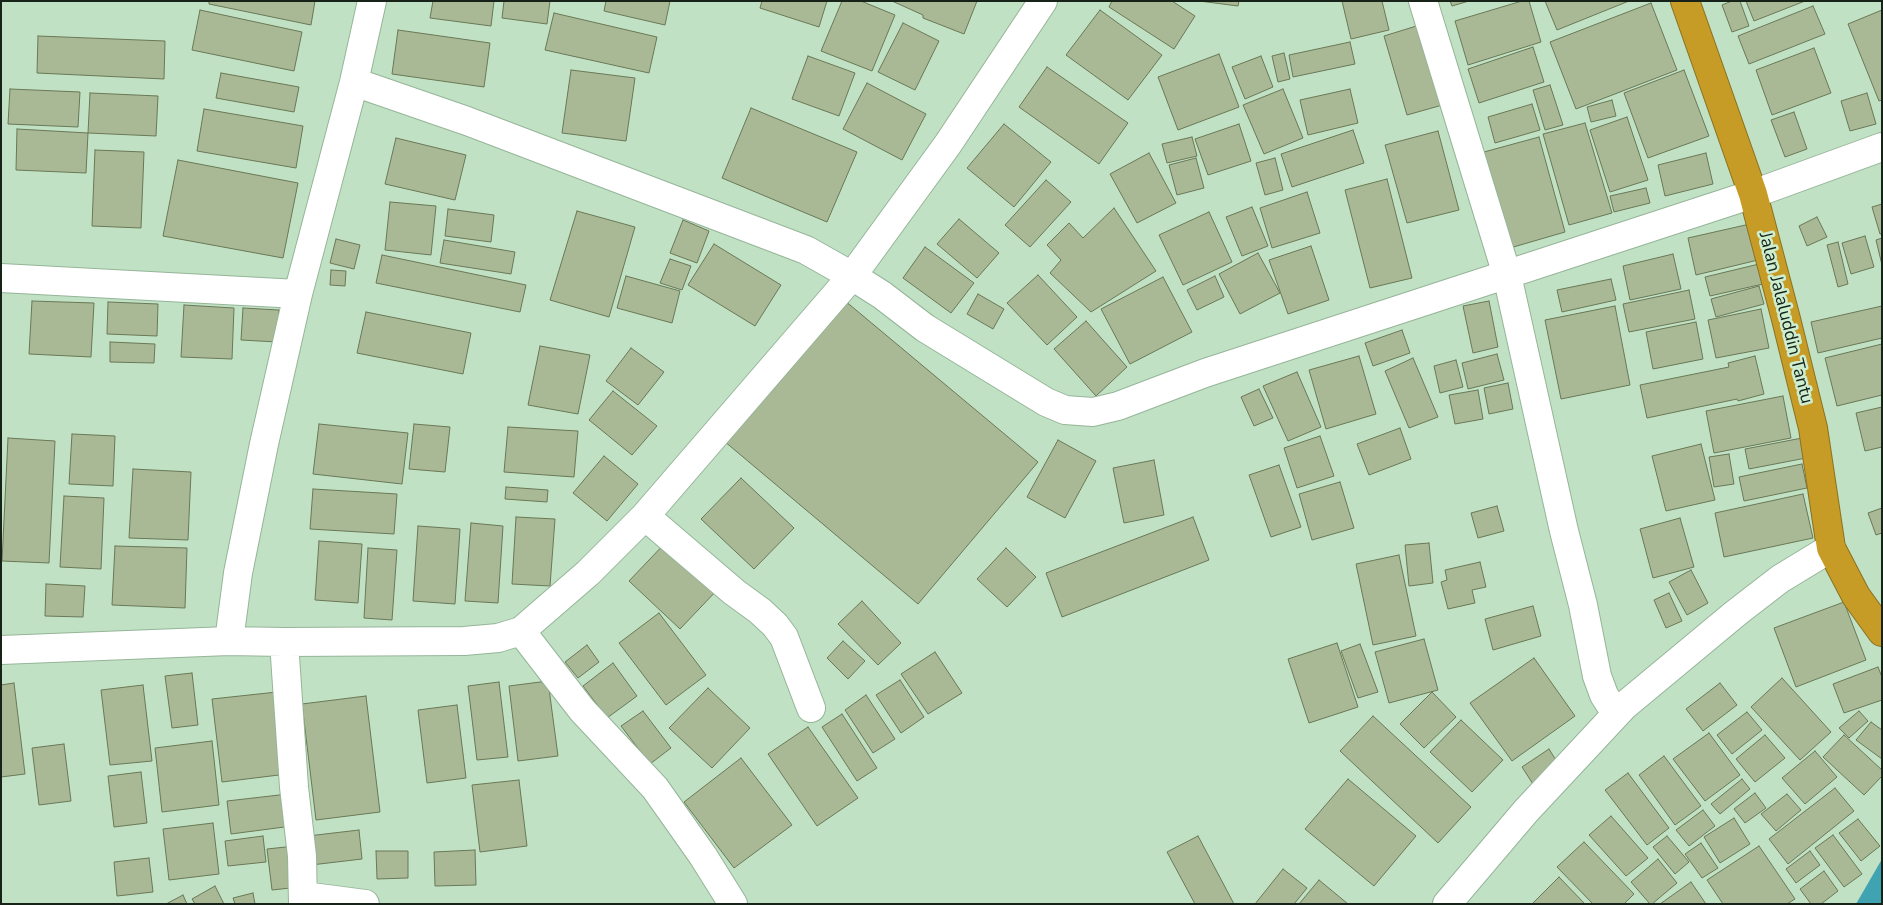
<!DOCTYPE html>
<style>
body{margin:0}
#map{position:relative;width:1883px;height:905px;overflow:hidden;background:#c1e1c4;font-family:"Nunito Sans",sans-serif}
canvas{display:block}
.frame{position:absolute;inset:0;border:2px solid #172318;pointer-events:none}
</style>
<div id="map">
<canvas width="1883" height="905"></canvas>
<div class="frame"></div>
</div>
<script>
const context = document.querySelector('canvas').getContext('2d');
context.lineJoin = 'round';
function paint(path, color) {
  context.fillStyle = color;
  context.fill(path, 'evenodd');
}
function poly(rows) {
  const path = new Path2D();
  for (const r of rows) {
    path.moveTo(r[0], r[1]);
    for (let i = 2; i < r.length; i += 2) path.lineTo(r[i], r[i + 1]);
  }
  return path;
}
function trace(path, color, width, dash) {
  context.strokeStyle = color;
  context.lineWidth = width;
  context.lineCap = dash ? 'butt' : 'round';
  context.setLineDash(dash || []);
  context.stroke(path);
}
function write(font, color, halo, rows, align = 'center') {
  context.font = font + ' "Nunito Sans",sans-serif';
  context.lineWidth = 5;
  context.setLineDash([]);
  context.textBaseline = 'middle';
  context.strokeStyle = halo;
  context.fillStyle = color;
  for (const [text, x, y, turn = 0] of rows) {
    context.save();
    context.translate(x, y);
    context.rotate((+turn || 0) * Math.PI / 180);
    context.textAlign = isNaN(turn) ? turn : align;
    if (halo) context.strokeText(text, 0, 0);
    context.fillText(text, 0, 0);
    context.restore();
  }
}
const water = poly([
 [1882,859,1882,904,1856,904]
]);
const building = poly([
 [209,1,315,1,311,25,209,4,209,1],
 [433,1,494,1,491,26,430,18,433,1],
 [504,1,550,1,547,24,502,18,504,1],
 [606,1,670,1,665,25,604,11,606,1],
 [762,1,827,1,819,27,760,8,762,1],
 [842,1,861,1,895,15,872,71,821,51,842,1],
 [892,1,977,1,964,34,923,18,923,15,892,1],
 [1112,1,1172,1,1195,16,1174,49,1109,7,1112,1],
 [1199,1,1239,1,1238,6,1199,1],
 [1342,1,1382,1,1389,30,1351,39,1342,1],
 [1450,1,1469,1,1452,6,1450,1],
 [1522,1,1529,1,1541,42,1468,65,1455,21,1522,1],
 [1545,1,1629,1,1557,30,1545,1],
 [1732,1,1740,1,1749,26,1732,32,1722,5,1732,1],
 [1746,1,1805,1,1754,21,1746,1],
 [1651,3,1677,70,1576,109,1550,42,1651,3],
 [1813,6,1825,34,1749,64,1738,36,1813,6],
 [200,10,302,32,294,71,192,50,200,10],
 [1100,10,1162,55,1128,100,1066,55,1100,10],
 [1882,10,1882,100,1879,101,1848,24,1882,10],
 [554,13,657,37,649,73,545,50,554,13],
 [903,23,939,41,915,90,878,72,903,23],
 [1423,24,1446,104,1407,115,1384,36,1423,24],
 [398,30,490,43,484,87,392,74,398,30],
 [38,36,165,41,164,79,37,73,38,36],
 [1350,42,1355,64,1293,77,1289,55,1350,42],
 [1533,47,1544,82,1479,103,1468,69,1533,47],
 [1814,48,1831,93,1772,115,1756,70,1814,48],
 [1284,53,1290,79,1278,82,1272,56,1284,53],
 [1219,54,1239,107,1178,130,1158,77,1219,54],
 [808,56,855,73,839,116,792,99,808,56],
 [1261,56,1273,87,1245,99,1232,67,1261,56],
 [1047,67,1128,123,1099,164,1019,107,1047,67],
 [571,70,635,78,626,141,562,133,571,70],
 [1684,70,1709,136,1648,158,1624,93,1684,70],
 [221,73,299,87,294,112,216,98,221,73],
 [867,83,926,114,902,160,843,129,867,83],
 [1550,85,1563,125,1545,130,1533,90,1550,85],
 [10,89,80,92,78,127,8,124,10,89],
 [1283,89,1303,138,1264,154,1243,105,1283,89],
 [1350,89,1358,123,1308,135,1300,100,1350,89],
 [90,93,158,96,156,136,88,133,90,93],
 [1867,93,1876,124,1850,131,1841,101,1867,93],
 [1612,100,1616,116,1591,122,1587,107,1612,100],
 [1532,104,1540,130,1495,143,1488,117,1532,104],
 [751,108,857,152,827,222,722,178,751,108],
 [204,109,303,126,296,168,197,151,204,109],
 [1794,112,1807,149,1785,157,1771,120,1794,112],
 [1627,117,1648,180,1610,192,1590,130,1627,117],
 [1585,123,1612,213,1569,225,1543,134,1585,123],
 [1004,124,1051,162,1014,207,967,168,1004,124],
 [1239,124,1251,161,1208,175,1195,139,1239,124],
 [17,129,88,133,86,173,16,170,17,129],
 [1353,130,1364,163,1292,187,1281,154,1353,130],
 [1438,131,1459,210,1407,223,1385,145,1438,131],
 [1192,137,1197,156,1167,163,1162,144,1192,137],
 [1539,137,1565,232,1510,248,1484,152,1539,137],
 [396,138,466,155,455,200,385,184,396,138],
 [95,150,144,152,141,228,92,226,95,150],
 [1149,153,1176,203,1137,223,1110,174,1149,153],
 [1706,153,1713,184,1665,196,1658,165,1706,153],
 [1196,158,1204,188,1177,195,1169,165,1196,158],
 [1275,158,1283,190,1265,195,1256,163,1275,158],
 [178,160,298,183,283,258,163,236,178,160],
 [1387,179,1412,278,1370,288,1345,190,1387,179],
 [1046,180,1071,202,1030,247,1005,225,1046,180],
 [1646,188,1650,203,1614,212,1610,196,1646,188],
 [1307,192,1320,233,1272,248,1260,208,1307,192],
 [390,202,436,206,431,255,385,250,390,202],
 [1882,204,1882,234,1880,234,1872,207,1882,204],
 [1252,207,1268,246,1242,256,1226,217,1252,207],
 [1114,208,1156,271,1091,312,1050,273,1061,260,1047,245,1069,223,1083,238,1114,208],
 [448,209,494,215,491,242,445,236,448,209],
 [577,211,635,227,609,317,550,300,577,211],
 [1209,212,1232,262,1183,285,1159,235,1209,212],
 [1817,217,1827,237,1807,246,1799,226,1817,217],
 [959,219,999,253,977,278,937,244,959,219],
 [683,220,709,231,697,263,670,253,683,220],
 [1750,224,1758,260,1696,275,1688,238,1750,224],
 [1865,236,1874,267,1851,274,1842,243,1865,236],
 [1882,238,1882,265,1876,240,1882,238],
 [336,239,360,245,354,269,330,263,336,239],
 [444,240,515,252,511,274,440,263,444,240],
 [1838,242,1848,284,1838,287,1827,245,1838,242],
 [714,244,781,285,755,326,688,285,714,244],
 [1311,246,1329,300,1288,314,1269,260,1311,246],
 [925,247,974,283,951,313,903,278,925,247],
 [1258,253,1280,293,1240,314,1219,274,1258,253],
 [1673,254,1681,289,1630,300,1623,266,1673,254],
 [382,255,526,285,520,312,376,283,382,255],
 [670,259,691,266,682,290,660,283,670,259],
 [1759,264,1763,284,1710,296,1705,277,1759,264],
 [331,270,346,271,345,286,330,285,331,270],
 [1038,275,1077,317,1047,345,1007,303,1038,275],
 [626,276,680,291,672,323,617,308,626,276],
 [1215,276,1224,297,1197,310,1187,290,1215,276],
 [1163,277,1192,332,1130,364,1101,309,1163,277],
 [1611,279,1616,300,1562,312,1557,290,1611,279],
 [1759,286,1764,304,1716,317,1711,299,1759,286],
 [1689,290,1695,319,1629,332,1623,304,1689,290],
 [978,294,1004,309,993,329,967,314,978,294],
 [844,300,1038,462,918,604,724,441,844,300],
 [32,301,94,303,91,357,29,354,32,301],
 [1489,301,1498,347,1473,353,1463,306,1489,301],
 [108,302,158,304,157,336,107,334,108,302],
 [184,305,234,308,232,359,181,357,184,305],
 [1615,306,1630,385,1561,399,1545,320,1615,306],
 [1882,306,1882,338,1818,353,1811,322,1882,306],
 [243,308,279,310,277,342,241,340,243,308],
 [1761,309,1769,348,1716,358,1708,320,1761,309],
 [366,312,471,333,463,374,357,353,366,312],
 [1086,321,1127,367,1096,396,1054,349,1086,321],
 [1696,322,1703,359,1653,369,1646,332,1696,322],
 [1402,330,1410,353,1373,366,1365,343,1402,330],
 [110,342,155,344,154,363,110,362,110,342],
 [1882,344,1882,395,1837,406,1825,358,1882,344],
 [540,346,590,355,578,414,528,405,540,346],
 [631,348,664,372,638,405,606,381,631,348],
 [1497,354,1504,380,1468,389,1462,363,1497,354],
 [1359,356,1376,414,1326,429,1309,370,1359,356],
 [1755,356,1764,394,1738,401,1737,399,1647,418,1640,385,1729,367,1728,363,1755,356],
 [1413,358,1438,417,1409,428,1385,371,1413,358],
 [1456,360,1463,387,1440,393,1434,366,1456,360],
 [1297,372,1321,427,1288,441,1263,386,1297,372],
 [1508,383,1513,409,1489,414,1484,388,1508,383],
 [1259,389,1273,418,1254,426,1241,397,1259,389],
 [1478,390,1483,419,1455,424,1449,395,1478,390],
 [613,391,657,426,632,455,589,420,613,391],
 [1783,396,1791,438,1714,453,1706,411,1783,396],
 [1882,407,1882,447,1865,451,1856,413,1882,407],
 [319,424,408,433,402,484,313,474,319,424],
 [414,424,450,427,445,472,409,469,414,424],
 [508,427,578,431,574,477,504,472,508,427],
 [1400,428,1411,459,1369,475,1357,444,1400,428],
 [72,434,115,436,113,486,69,484,72,434],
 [1320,436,1334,476,1297,488,1284,448,1320,436],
 [8,438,55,441,49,563,2,561,8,438],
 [1802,438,1806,458,1749,469,1745,449,1802,438],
 [1058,440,1096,461,1065,518,1027,497,1058,440],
 [1701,444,1715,500,1666,511,1652,456,1701,444],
 [1729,454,1734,484,1714,487,1709,457,1729,454],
 [604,456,638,484,607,521,573,493,604,456],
 [1154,460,1164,515,1124,523,1113,468,1154,460],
 [1802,464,1807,488,1744,501,1739,477,1802,464],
 [1279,465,1301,527,1271,537,1249,475,1279,465],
 [133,469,191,472,188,540,129,538,133,469],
 [741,478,794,528,754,569,701,519,741,478],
 [1340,482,1354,528,1312,540,1299,494,1340,482],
 [506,487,548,490,547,502,505,499,506,487],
 [313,489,397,494,394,534,310,529,313,489],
 [1803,494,1813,538,1724,557,1715,513,1803,494],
 [64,496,104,498,101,569,60,567,64,496],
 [1497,506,1504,531,1478,538,1471,513,1497,506],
 [1882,508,1882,533,1876,535,1868,513,1882,508],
 [516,517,555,519,550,586,512,584,516,517],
 [1193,517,1209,560,1062,617,1046,573,1193,517],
 [1680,518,1694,567,1653,578,1640,529,1680,518],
 [471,523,503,526,498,603,465,601,471,523],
 [418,526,460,529,455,604,413,601,418,526],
 [669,539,719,588,680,629,629,581,669,539],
 [319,541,362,544,358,603,315,600,319,541],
 [1429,543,1433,583,1409,586,1405,545,1429,543],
 [115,546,187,548,185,608,112,605,115,546],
 [368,548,397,550,392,620,364,618,368,548],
 [1006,548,1036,577,1007,607,977,579,1006,548],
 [1399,555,1416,636,1373,645,1356,564,1399,555],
 [1480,562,1486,587,1472,590,1475,603,1448,609,1441,582,1447,580,1445,570,1480,562],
 [1691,570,1708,603,1687,615,1669,582,1691,570],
 [46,584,85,586,83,617,45,616,46,584],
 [1669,593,1682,621,1666,628,1654,600,1669,593],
 [862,601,901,643,878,665,838,624,862,601],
 [1844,602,1866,660,1796,687,1774,628,1844,602],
 [1533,606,1541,636,1493,650,1485,619,1533,606],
 [659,613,706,675,666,705,619,643,659,613],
 [1424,639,1438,690,1389,703,1375,652,1424,639],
 [843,641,865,661,848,679,827,658,843,641],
 [1337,643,1358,707,1309,723,1288,659,1337,643],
 [1360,644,1378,692,1358,698,1341,651,1360,644],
 [587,645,599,662,578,678,565,662,587,645],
 [935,652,962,693,928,714,901,674,935,652],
 [1534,658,1575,716,1512,761,1470,703,1534,658],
 [613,663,637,696,607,718,583,686,613,663],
 [1878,667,1882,677,1882,700,1844,713,1833,684,1878,667],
 [192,673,198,725,172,728,165,676,192,673],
 [1782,678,1831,732,1800,760,1751,707,1782,678],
 [900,680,924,717,901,733,876,695,900,680],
 [548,681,558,756,518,761,509,686,548,681],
 [499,682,508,757,477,760,468,686,499,682],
 [14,683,25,774,1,777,1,685,14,683],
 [1720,683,1737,705,1703,731,1686,709,1720,683],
 [143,685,152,761,110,765,101,690,143,685],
 [708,688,750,728,712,768,669,728,708,688],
 [277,692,287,774,222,782,212,699,277,692],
 [1432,692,1456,717,1424,748,1400,724,1432,692],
 [866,695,895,739,873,753,845,710,866,695],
 [366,696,380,812,316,820,302,704,366,696],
 [457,705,466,778,427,783,418,710,457,705],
 [643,711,671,748,650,764,621,726,643,711],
 [1859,711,1868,721,1849,738,1839,728,1859,711],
 [1747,712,1762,730,1732,754,1717,735,1747,712],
 [842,714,877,768,857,781,822,727,842,714],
 [1373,716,1471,807,1438,843,1340,751,1373,716],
 [1461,720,1503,760,1472,792,1430,752,1461,720],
 [1871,722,1882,730,1882,759,1856,740,1871,722],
 [808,727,858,798,817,826,768,754,808,727],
 [1709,733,1740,775,1705,801,1673,759,1709,733],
 [1765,735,1785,758,1755,782,1736,759,1765,735],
 [1844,735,1882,770,1882,776,1864,795,1823,757,1844,735],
 [212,741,219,805,162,812,155,748,212,741],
 [64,744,71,801,39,805,32,748,64,744],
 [1549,749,1567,778,1540,795,1522,767,1549,749],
 [1815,751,1837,777,1805,804,1782,778,1815,751],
 [1664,756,1701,806,1675,825,1639,775,1664,756],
 [741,758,792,825,734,868,684,802,741,758],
 [141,772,147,823,114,827,108,776,141,772],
 [1628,773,1669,828,1647,845,1605,790,1628,773],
 [1348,779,1416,836,1374,886,1305,829,1348,779],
 [1742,779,1750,789,1720,814,1711,804,1742,779],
 [519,780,527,846,480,852,472,785,519,780],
 [1835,788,1854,811,1788,864,1769,839,1835,788],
 [1755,793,1766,808,1745,823,1734,809,1755,793],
 [288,794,292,826,231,834,227,801,288,794],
 [1787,794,1801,810,1776,831,1761,814,1787,794],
 [1703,810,1715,826,1689,846,1676,830,1703,810],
 [1611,816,1648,858,1626,876,1589,835,1611,816],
 [1734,818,1750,844,1720,863,1704,837,1734,818],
 [1858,819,1880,846,1861,861,1839,833,1858,819],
 [213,823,219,874,169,880,163,829,213,823],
 [359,830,362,859,311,865,308,836,359,830],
 [1833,835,1862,874,1844,887,1815,848,1833,835],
 [263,836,266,862,228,866,225,841,263,836],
 [1198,836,1234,904,1195,904,1167,852,1198,836],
 [1667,836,1689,862,1675,874,1653,847,1667,836],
 [1584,842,1634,894,1624,904,1593,904,1557,867,1584,842],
 [1701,843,1718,868,1702,878,1685,854,1701,843],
 [295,846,300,887,272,890,267,849,295,846],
 [1759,846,1795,899,1787,904,1723,904,1707,880,1759,846],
 [475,850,476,885,435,886,434,852,475,850],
 [376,851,408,851,408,878,377,879,376,851],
 [1810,851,1820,865,1796,883,1786,869,1810,851],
 [149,858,153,892,117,896,114,862,149,858],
 [1658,859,1677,883,1652,904,1650,904,1631,882,1658,859],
 [1283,869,1307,888,1294,904,1255,904,1283,869],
 [1824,871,1838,891,1821,904,1811,904,1800,889,1824,871],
 [1559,877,1585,904,1532,904,1559,877],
 [1319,880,1348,904,1299,904,1319,880],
 [1691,882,1706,904,1660,904,1691,882],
 [215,886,224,904,195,904,192,899,215,886],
 [253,893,255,904,235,904,233,898,253,893],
 [183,895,187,904,166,904,183,895]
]);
const street = poly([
 [1423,1,1507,275,1564,531,1583,605,1597,676,1604,695,1611,706,1624,706],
 [354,82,467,121,806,250,852,276,882,295,925,328,1046,402,1065,410,1093,412,1118,406,1205,373,1753,194,1882,147],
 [1,278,298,294],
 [645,516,734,592,760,611,775,625,784,637,811,708],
 [521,631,582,710,655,788,703,856,733,904],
 [229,641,238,573,264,444,298,294,354,82,372,1],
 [284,642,294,787,302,856,303,904],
 [1,650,229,641,284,642,464,641,498,638,521,631,588,573,645,516,852,276,948,144,1043,1],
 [304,896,365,904],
 [1447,904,1526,811,1624,706,1736,613,1780,579,1831,548]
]);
const highway = poly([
 [1685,1,1753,194,1786,319,1813,428,1831,548,1856,596,1882,632]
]);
const streetNames = [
 ["Jalan Jalaluddin Tantu",1785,318,76]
];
paint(water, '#40a3b1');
paint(building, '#a9b995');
trace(building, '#697856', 1);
trace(street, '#95b598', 30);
trace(highway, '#897221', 30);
trace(street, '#fff', 28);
trace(highway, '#c69c26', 28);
write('18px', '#172318', '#ceeed1', streetNames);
</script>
